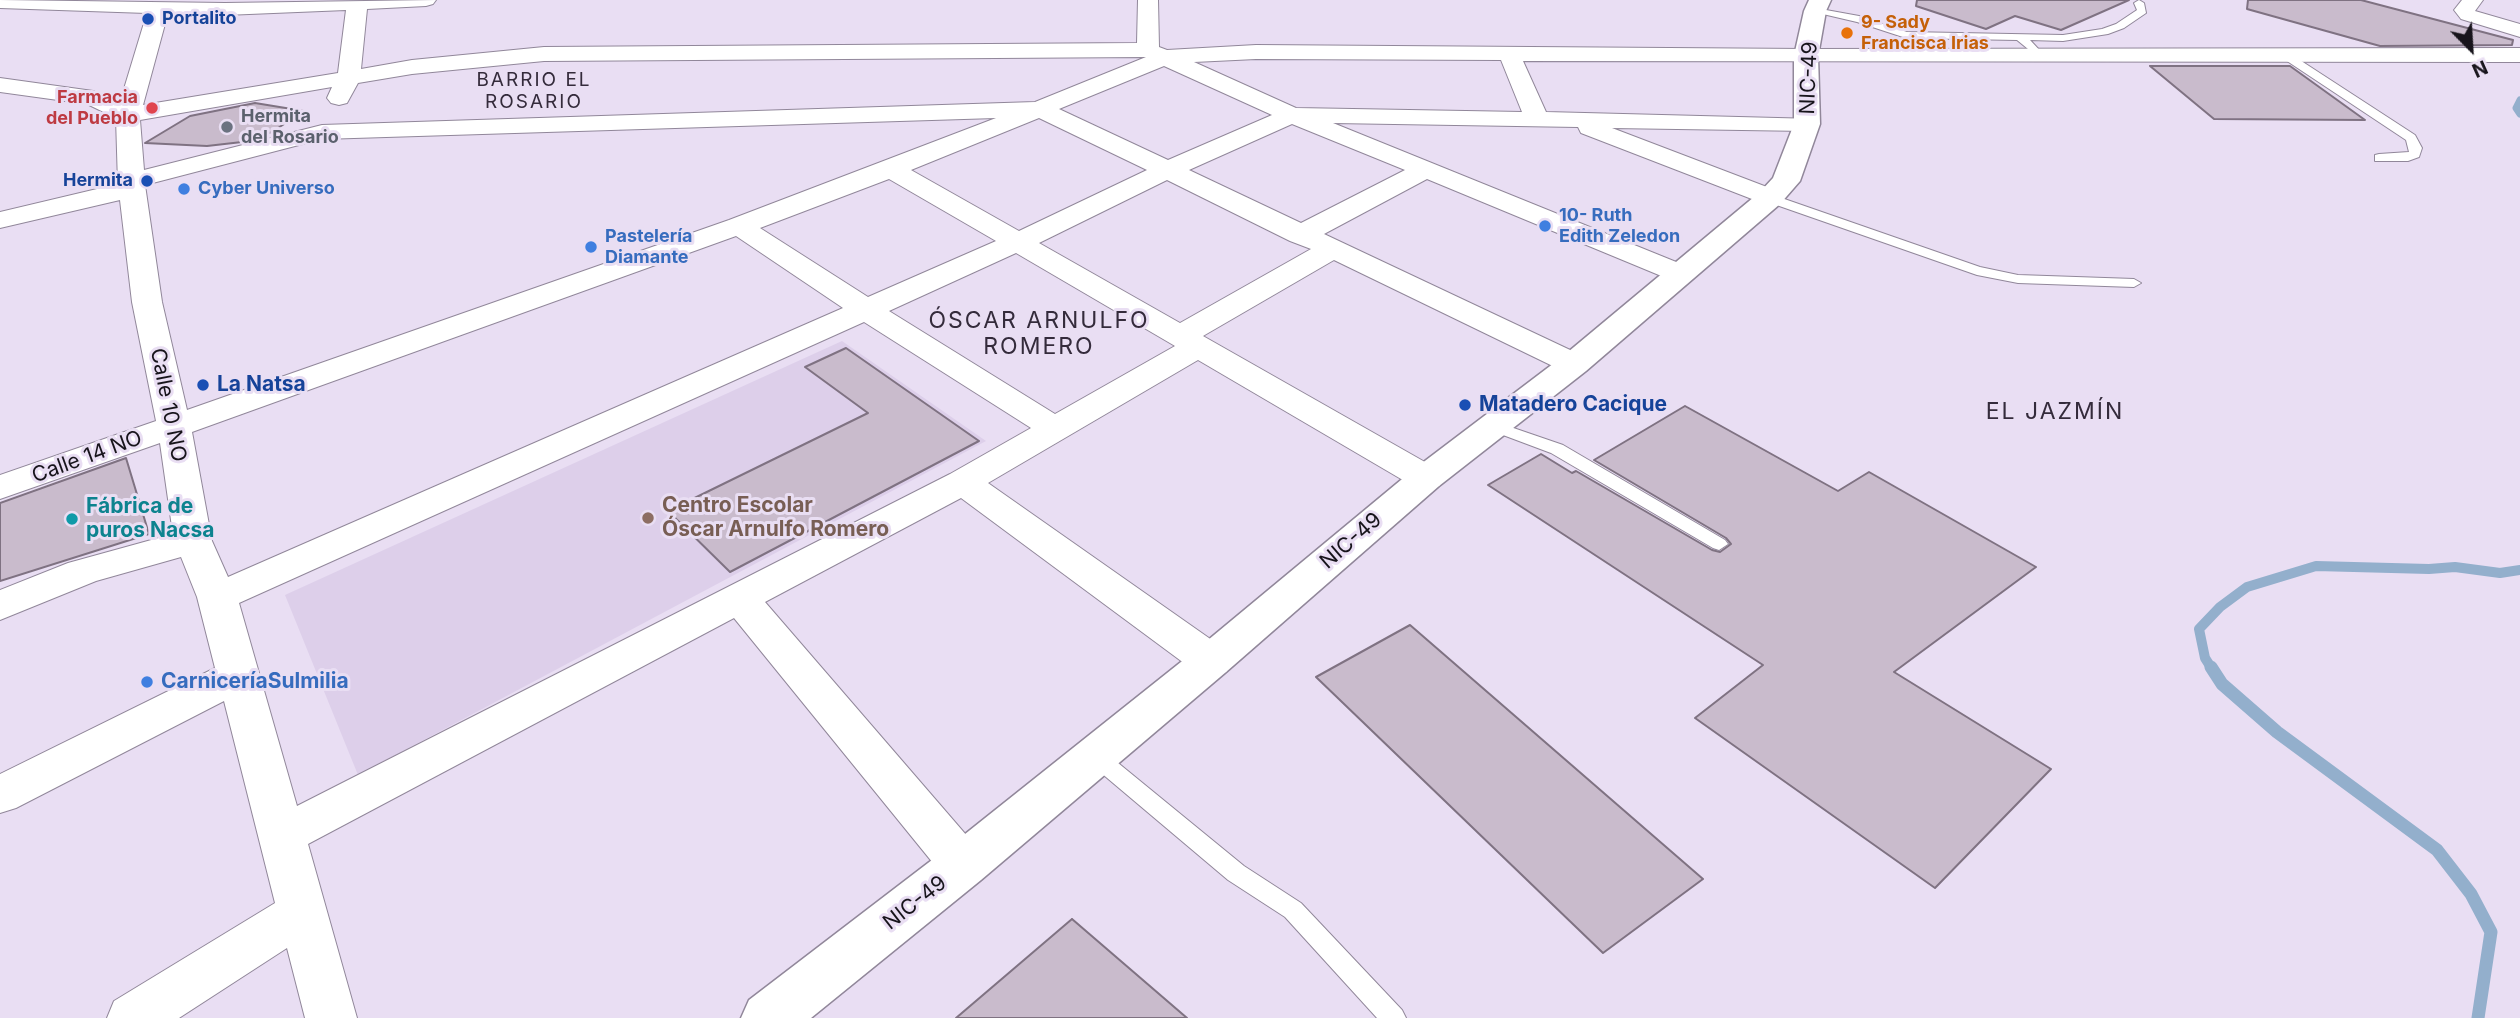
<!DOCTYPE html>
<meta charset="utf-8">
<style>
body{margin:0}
#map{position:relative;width:2520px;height:1018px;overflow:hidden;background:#e9def3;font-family:Inter,sans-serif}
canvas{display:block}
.north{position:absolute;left:2436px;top:14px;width:70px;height:70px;-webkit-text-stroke:5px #e9def3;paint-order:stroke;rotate:156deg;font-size:19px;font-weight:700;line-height:28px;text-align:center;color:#17141b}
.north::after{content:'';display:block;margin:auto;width:24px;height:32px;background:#17141b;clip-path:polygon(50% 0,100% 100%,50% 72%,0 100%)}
</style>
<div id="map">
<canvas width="2520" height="1018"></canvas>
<div class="north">N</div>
</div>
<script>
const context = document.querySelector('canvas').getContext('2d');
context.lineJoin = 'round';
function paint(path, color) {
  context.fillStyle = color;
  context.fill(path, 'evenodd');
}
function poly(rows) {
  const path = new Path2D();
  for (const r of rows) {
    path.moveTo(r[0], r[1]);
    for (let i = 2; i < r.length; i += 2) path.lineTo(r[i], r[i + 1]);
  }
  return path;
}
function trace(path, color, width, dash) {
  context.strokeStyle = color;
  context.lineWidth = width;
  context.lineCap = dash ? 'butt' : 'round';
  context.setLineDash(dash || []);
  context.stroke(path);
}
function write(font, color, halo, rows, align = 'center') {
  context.font = font + ' Inter,sans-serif';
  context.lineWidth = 6;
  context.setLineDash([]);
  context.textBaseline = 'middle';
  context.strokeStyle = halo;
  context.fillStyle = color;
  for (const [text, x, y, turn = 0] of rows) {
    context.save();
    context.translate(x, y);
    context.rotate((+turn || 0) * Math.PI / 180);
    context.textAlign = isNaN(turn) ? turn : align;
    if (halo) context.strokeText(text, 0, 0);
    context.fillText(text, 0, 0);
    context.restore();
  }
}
const built = poly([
 [842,341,986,441,358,775,285,595]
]);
const streamFar2 = poly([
 [2520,100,2516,108,2520,114]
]);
const streamFar1 = poly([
 [2212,669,2205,658,2199,629,2220,607,2247,587,2316,566,2429,569,2455,567,2500,573,2520,570]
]);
const stream = poly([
 [2211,667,2222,684,2277,732,2437,850,2471,894,2491,932,2478,1018]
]);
const building = poly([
 [1917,0,2129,0,2061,30,2015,16,1986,29,1916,6,1917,0],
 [2248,0,2361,0,2513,40,2512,45,2380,46,2247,9,2248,0],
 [2150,66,2290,66,2365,120,2214,119,2150,66],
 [255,103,304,111,272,132,242,142,207,146,145,143,190,116,255,103],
 [846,348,979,441,730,572,668,511,868,413,805,367,846,348],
 [1685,406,1838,491,1869,472,2036,567,1894,672,2051,769,1935,888,1695,718,1763,665,1488,485,1541,454,1572,473,1576,471,1712,550,1720,552,1731,544,1726,538,1594,460,1685,406],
 [126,458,149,534,0,581,0,503,126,458],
 [1410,625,1703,879,1603,953,1316,677,1410,625],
 [1072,919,1187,1018,956,1018,1072,919]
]);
const lane = poly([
 [2139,0,2144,3,2146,13,2124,28,2108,34,2063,41,2030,40,2044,55,2039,58,2017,40,1906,38,1857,22,1810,11,1815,8,1859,16,1907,32,2063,35,2102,29,2116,24,2137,10,2134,3,2139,0],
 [2281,53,2289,53,2415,135,2422,148,2419,157,2408,161,2375,161,2375,155,2379,154,2409,152,2406,140,2281,57,2281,53],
 [1770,194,1980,267,2018,275,2134,279,2141,283,2134,287,2018,283,1977,275,1765,201,1764,198,1770,194],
 [1493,421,1563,445,1725,540,1728,544,1719,550,1713,548,1551,453,1487,429,1485,426,1487,423,1493,421],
 [1094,747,1101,749,1244,866,1301,903,1402,1010,1406,1018,1377,1018,1285,917,1228,880,1087,761,1083,755,1087,749,1094,747]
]);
const street = poly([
 [0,0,225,3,436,0,433,4,426,6,367,9,361,69,412,60,544,47,1137,43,1138,0,1158,0,1159,47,1167,50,1256,45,1806,49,2520,48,2520,62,1523,61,1546,112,1816,119,1819,124,1816,129,1807,131,1612,128,1780,192,1783,198,1780,204,1770,206,1581,133,1578,127,1333,123,1691,268,1696,274,1691,280,1681,283,1671,280,1427,179,1324,234,1585,357,1590,364,1585,371,1574,374,1563,371,1334,260,1203,336,1439,470,1444,478,1439,486,1426,489,1413,486,1198,360,988,483,1226,650,1232,661,1226,672,1211,676,1196,672,961,498,765,602,980,851,987,865,980,879,963,885,946,879,734,618,308,844,357,1018,305,1018,287,948,179,1018,107,1018,114,1001,275,903,224,701,16,808,0,813,0,774,215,668,197,597,181,557,96,581,0,620,0,590,68,563,173,534,160,443,0,499,0,475,156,421,132,302,120,200,0,228,0,212,118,184,116,118,87,104,0,92,0,78,93,91,120,102,147,13,0,8,0,0],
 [346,10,338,73,143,105,168,13,225,15,346,10],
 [1146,57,1035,102,322,125,144,170,140,120,332,87,327,98,331,103,339,105,347,103,358,83,412,74,544,61,1146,57],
 [1256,59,1501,60,1522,112,1296,108,1194,62,1256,59],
 [1164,66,1272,115,1168,160,1059,109,1164,66],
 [996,118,729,220,187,410,162,302,145,185,322,139,996,118],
 [1039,118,1147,170,1019,231,911,170,1039,118],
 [1292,124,1405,170,1301,223,1189,170,1292,124],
 [889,179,996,241,868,297,760,228,889,179],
 [1167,180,1290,241,1311,249,1180,323,1039,243,1167,180],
 [736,236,843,308,228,577,212,541,192,432,736,236],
 [1016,253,1175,346,1055,414,889,311,1016,253],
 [864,322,1031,428,950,474,297,806,239,603,864,322],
 [2462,0,2483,0,2475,11,2520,24,2520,37,2461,19,2454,10,2462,0]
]);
const secondary = poly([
 [1809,0,1831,0,1826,11,1818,56,1820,124,1800,181,1780,204,1586,371,1439,486,1226,672,981,880,811,1018,741,1018,749,1000,945,850,1196,650,1413,470,1562,357,1760,192,1773,178,1794,124,1794,56,1804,11,1809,0]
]);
const markers = [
 [148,19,7,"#1a4fb4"],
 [1847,33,7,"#e8710a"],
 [152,108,7,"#e0444e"],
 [227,127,7,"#6b7280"],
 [147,181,7,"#1a4fb4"],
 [184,189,7,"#3f7fe0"],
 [1545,226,7,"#3f7fe0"],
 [591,247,7,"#3f7fe0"],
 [203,385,7,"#1a4fb4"],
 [1465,405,7,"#1a4fb4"],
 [648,518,7,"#8d6e63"],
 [72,519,7,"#0f9aa8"],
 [147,682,7,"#3f7fe0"]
];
const farTransitnames = [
 ["Portalito",162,19],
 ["Hermita",133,181,"right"]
];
const farFoodnames = [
 ["9- Sady",1861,23],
 ["Francisca Irias",1861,44]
];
const farHealthnames = [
 ["Farmacia",138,98],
 ["del Pueblo",138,119]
];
const farWorshipnames = [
 ["Hermita",241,117],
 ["del Rosario",241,138]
];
const farShopnames = [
 ["Cyber Universo",198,189],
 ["10- Ruth",1559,216],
 ["Edith Zeledon",1559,237],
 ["Pastelería",605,237],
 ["Diamante",605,258]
];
const farNeighbourhoodnames = [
 ["BARRIO EL",534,80],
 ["ROSARIO",534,102]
];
const streetNames = [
 ["NIC-49",1809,78,-88],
 ["Calle 10 NO",168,405,79],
 ["Calle 14 NO",87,457,-20],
 ["NIC-49",1351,541,-41],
 ["NIC-49",915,903,-38]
];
const transitNames = [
 ["La Natsa",217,385],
 ["Matadero Cacique",1479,405]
];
const educationNames = [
 ["Centro Escolar",662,506],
 ["Óscar Arnulfo Romero",662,530]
];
const cultureNames = [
 ["Fábrica de",86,507],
 ["puros Nacsa",86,531]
];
const shopNames = [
 ["CarniceríaSulmilia",161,682]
];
const neighbourhoodNames = [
 ["ÓSCAR ARNULFO",1039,321],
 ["ROMERO",1039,347],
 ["EL JAZMÍN",2055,412]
];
paint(built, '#ddcfea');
trace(streamFar2, '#93afcc', 7);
trace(streamFar1, '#93afcc', 10);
trace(stream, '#93afcc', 13);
paint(building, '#c9bbcc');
trace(building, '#7f7282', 2);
trace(lane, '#91879a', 2);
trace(street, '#91879a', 2);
trace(secondary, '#91879a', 3);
paint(lane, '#fff');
paint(street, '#fff');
paint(secondary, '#fff');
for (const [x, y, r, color] of markers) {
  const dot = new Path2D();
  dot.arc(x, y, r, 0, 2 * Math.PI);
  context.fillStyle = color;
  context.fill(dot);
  trace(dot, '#e9def3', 2.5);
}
write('bold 18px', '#164399', '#e9def3', farTransitnames, 'left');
write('bold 18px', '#c56008', '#e9def3', farFoodnames, 'left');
write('bold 18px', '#be3a42', '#e9def3', farHealthnames, 'right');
write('bold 18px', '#5b616d', '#e9def3', farWorshipnames, 'left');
write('bold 18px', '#366cbe', '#e9def3', farShopnames, 'left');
context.letterSpacing = '2px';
write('19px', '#342b3b', '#e9def3', farNeighbourhoodnames);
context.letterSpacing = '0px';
write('21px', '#17141b', '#e9def3', streetNames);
write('bold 21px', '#164399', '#e9def3', transitNames, 'left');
write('bold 21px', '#785e54', '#e9def3', educationNames, 'left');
write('bold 21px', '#0d838f', '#e9def3', cultureNames, 'left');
write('bold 21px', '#366cbe', '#e9def3', shopNames, 'left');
context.letterSpacing = '2px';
write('23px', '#342b3b', '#e9def3', neighbourhoodNames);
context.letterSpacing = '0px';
</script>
